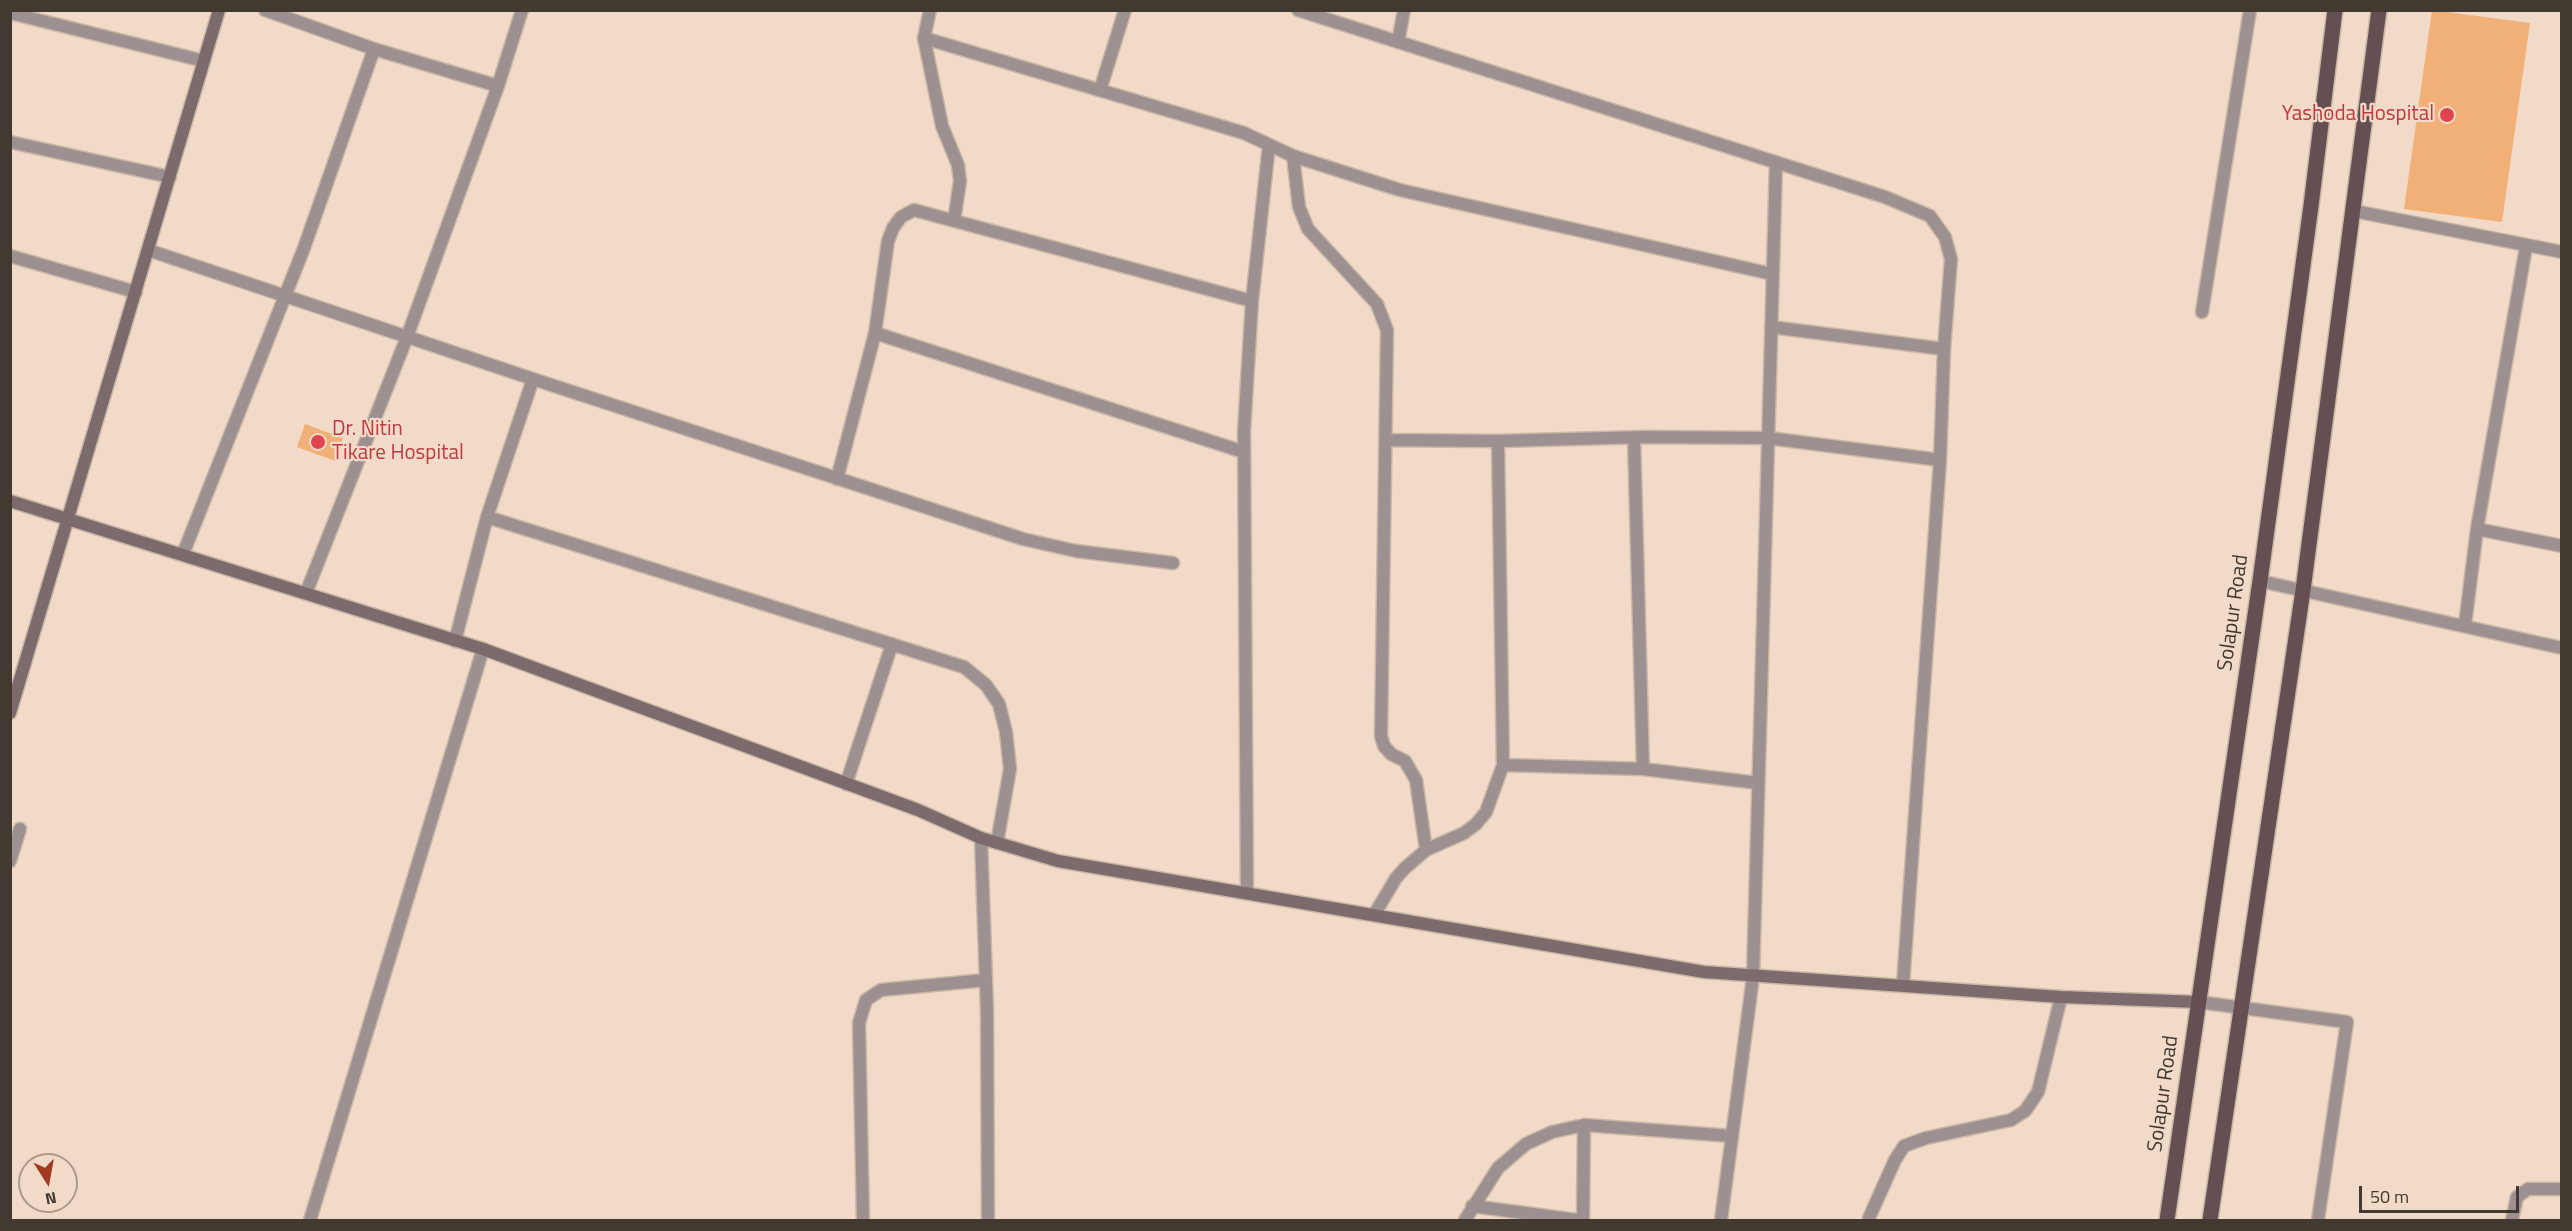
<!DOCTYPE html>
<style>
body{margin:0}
#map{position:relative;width:2572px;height:1231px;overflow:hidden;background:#f1dac7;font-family:"Titillium Web",sans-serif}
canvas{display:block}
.frame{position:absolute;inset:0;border:12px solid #423931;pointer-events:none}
.north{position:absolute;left:18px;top:1153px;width:60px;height:60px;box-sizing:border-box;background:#f1dac7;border:2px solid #ab9a8b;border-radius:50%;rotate:169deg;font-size:16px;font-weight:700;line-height:24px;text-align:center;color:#423931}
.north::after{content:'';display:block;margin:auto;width:21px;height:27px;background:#a23921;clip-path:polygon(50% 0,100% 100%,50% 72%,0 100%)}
.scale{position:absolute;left:2359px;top:1186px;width:160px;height:27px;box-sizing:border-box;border:3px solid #423931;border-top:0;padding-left:8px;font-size:18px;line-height:21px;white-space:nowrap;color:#423931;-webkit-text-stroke:4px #f1dac7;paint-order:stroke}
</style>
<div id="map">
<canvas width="2572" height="1231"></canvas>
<div class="frame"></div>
<div class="north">N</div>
<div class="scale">50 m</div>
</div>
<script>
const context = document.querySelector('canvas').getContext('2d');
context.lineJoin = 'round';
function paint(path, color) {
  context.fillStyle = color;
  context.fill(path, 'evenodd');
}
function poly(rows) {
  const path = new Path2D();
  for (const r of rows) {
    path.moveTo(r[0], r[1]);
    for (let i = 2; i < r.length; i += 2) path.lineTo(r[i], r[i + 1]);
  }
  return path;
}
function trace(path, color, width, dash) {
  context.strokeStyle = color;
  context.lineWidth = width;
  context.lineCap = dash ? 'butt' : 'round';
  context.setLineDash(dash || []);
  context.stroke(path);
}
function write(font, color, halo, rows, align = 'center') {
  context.font = font + ' "Titillium Web",sans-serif';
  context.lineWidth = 4.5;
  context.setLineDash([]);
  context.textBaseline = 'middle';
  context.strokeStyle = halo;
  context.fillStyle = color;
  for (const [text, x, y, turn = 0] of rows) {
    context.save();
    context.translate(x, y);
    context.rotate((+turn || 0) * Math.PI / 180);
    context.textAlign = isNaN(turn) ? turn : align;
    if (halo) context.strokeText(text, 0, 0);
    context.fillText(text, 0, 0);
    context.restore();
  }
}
const building = poly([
 [2432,10,2530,23,2502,222,2404,209],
 [305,424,343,438,335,461,297,447]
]);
const lane = poly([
 [1398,42,1404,10],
 [2202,312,2250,10],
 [10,861,20,829],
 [1869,1218,1895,1160,1904,1146,1926,1138,2011,1120,2025,1111,2038,1092,2061,997],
 [310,1220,483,649]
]);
const street = poly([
 [265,10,374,49,498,86],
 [930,10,924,38,942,126,958,165,960,181,954,221],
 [1298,10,1885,197,1930,216,1945,237,1951,259,1944,349,1940,460,1903,985],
 [10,13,204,61],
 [924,38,1244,133,1293,156,1400,190,1772,274],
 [1100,90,1125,10],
 [10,142,170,177],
 [1293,156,1299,207,1308,229,1377,304,1387,330,1381,736,1384,746,1391,754,1405,761,1416,780,1426,850],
 [2354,211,2562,252],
 [148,250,533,379,1023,539,1076,551,1173,563],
 [10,256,136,292],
 [1771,327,1944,349],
 [875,333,1244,452],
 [1634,437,1643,769],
 [1387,440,1498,441,1644,437,1768,438,1940,460],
 [1498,441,1503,765],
 [837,479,875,333,888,241,893,228,901,217,914,210,1252,301],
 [487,517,964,667,986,685,999,704,1006,732,1010,769,997,843],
 [2477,529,2562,546],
 [183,554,304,248,374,49],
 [2260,581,2562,648],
 [306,593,407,337,498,86,522,10],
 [2465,625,2477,529,2526,247],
 [455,641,487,517,533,379],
 [846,784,892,644],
 [981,838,987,1011,988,1220],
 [1247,893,1244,431,1252,301,1269,145],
 [1374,915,1396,878,1405,868,1426,850,1464,833,1476,824,1486,812,1503,765,1643,769,1758,783],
 [2199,1002,2347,1022,2318,1220],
 [1472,1206,1577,1220],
 [863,1220,859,1023,866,1000,881,990,986,980],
 [1465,1220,1498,1168,1526,1144,1552,1132,1584,1125,1732,1136],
 [1583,1220,1584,1125],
 [1721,1220,1753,977,1776,162],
 [2512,1220,2517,1197,2528,1189,2562,1189]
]);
const secondary = poly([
 [10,501,483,649,918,810,981,838,1058,861,1704,972,2061,997,2199,1002],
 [10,713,219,10]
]);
const primary = poly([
 [2167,1220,2260,581,2311,206,2335,10],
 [2210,1220,2303,590,2379,10]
]);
const markers = [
 [2447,115,8,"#e0444e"],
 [318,442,8,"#e0444e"]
];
const healthNames = [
 ["Yashoda Hospital",2434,115],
 ["Dr. Nitin",332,430,"left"],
 ["Tikare Hospital",332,454,"left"]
];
const streetNames = [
 ["Solapur Road",2234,613,-82],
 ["Solapur Road",2164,1094,-82]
];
paint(building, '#f2b079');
trace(lane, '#cab7a6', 15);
trace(street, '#cab7a6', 15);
trace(secondary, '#cab7a6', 15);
trace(primary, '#cab7a6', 18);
trace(lane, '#9d9091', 12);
trace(street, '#9d9091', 12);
trace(secondary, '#7d6a6c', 12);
trace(primary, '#664f52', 15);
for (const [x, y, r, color] of markers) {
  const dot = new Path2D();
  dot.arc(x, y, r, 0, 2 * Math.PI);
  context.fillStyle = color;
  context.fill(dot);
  trace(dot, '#f1dac7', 2);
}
write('21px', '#be3a42', '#f1dac7', healthNames, 'right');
write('21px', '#423931', '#f1dac7', streetNames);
</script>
